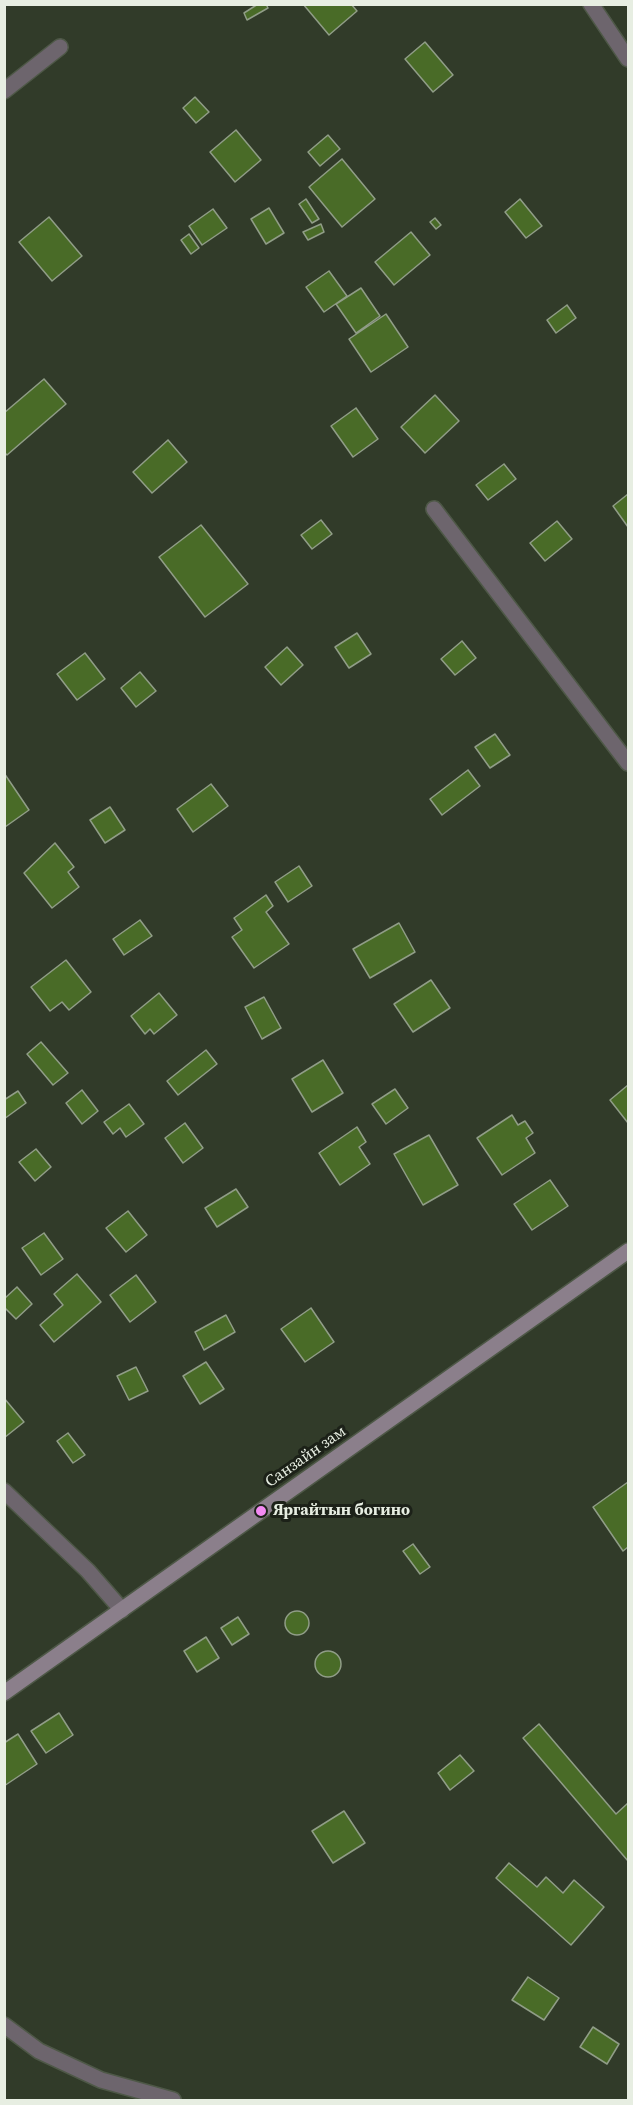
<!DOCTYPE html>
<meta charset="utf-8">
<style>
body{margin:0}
#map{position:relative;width:633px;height:2105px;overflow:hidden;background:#313b29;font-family:"Source Serif 4",serif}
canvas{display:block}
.frame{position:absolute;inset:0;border:6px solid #e7eee2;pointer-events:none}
</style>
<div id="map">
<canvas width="633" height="2105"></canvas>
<div class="frame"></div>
</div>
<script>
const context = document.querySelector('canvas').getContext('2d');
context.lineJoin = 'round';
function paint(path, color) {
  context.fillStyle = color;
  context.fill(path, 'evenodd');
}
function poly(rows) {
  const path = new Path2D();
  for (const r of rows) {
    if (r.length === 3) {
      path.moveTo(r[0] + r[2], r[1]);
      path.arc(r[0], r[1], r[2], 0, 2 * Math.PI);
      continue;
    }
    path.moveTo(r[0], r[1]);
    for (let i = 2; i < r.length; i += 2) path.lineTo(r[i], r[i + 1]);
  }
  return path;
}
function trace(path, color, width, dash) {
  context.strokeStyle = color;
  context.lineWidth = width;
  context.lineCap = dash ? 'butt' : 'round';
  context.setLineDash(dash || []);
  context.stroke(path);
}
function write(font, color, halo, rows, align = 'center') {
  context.font = font + ' "Source Serif 4",serif';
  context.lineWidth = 6;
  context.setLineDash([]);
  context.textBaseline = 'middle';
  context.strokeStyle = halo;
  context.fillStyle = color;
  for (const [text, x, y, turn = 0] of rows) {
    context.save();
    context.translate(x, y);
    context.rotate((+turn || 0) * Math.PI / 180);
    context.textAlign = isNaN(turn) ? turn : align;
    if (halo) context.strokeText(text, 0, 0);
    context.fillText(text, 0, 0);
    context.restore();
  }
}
const building = poly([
 [258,4,266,4,268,8,247,20,244,13,258,4],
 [303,4,351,4,357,11,329,35,303,4],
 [425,42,453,75,433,92,405,59,425,42],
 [195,97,209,112,196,123,183,108,195,97],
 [236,130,261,160,235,182,210,152,236,130],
 [328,135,340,149,320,166,308,152,328,135],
 [342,159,375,199,342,227,309,187,342,159],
 [306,199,319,219,312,223,299,204,306,199],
 [520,199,542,226,526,238,505,212,520,199],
 [269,208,284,233,266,244,251,219,269,208],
 [213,209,227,228,202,245,189,226,213,209],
 [49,217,82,256,52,281,19,242,49,217],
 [435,218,441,225,436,229,430,222,435,218],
 [321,224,324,232,308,240,303,232,321,224],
 [411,232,430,255,394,285,375,262,411,232],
 [189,234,199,248,191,254,181,240,189,234],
 [329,271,347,296,324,312,306,287,329,271],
 [361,288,380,316,356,333,336,304,361,288],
 [567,305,576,318,556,333,547,320,567,305],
 [386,314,408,347,371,372,349,339,386,314],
 [44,379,66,404,7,455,4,452,4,413,44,379],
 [435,395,459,421,425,453,401,427,435,395],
 [356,408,378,439,353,457,331,426,356,408],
 [168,440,187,462,152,493,133,472,168,440],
 [504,464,516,479,488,500,476,485,504,464],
 [628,494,628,527,613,506,628,494],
 [321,520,332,534,312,549,301,535,321,520],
 [557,521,572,539,545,561,530,543,557,521],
 [201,525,248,584,205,617,159,557,201,525],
 [357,633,371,654,349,668,335,647,357,633],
 [462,641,476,658,455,675,441,659,462,641],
 [287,647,303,665,281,685,265,667,287,647],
 [85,653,105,679,77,700,57,674,85,653],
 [140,672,156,691,136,707,121,688,140,672],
 [495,734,510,755,490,768,475,747,495,734],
 [468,770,480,786,442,815,430,799,468,770],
 [4,773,29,810,5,827,4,826,4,773],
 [211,784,228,806,193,832,177,809,211,784],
 [110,807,125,830,105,843,90,820,110,807],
 [55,843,74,867,68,872,79,887,52,908,24,873,55,843],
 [299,866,312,886,288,902,275,882,299,866],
 [266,895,273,906,266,912,289,944,254,968,232,937,242,930,234,918,266,895],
 [140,920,152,936,124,955,113,939,140,920],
 [399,923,415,952,370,978,353,949,399,923],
 [66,960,91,992,69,1010,62,1002,50,1011,31,987,66,960],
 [431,980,450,1008,413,1032,394,1004,431,980],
 [159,993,177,1015,154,1034,150,1029,145,1034,131,1016,159,993],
 [264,997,281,1028,262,1039,245,1007,264,997],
 [41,1042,68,1073,53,1085,27,1054,41,1042],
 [206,1050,217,1064,178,1095,167,1081,206,1050],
 [323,1060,343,1093,312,1112,292,1079,323,1060],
 [628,1085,628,1123,610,1100,628,1085],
 [395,1089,408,1108,386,1124,372,1104,395,1089],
 [82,1090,98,1111,82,1124,66,1103,82,1090],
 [18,1091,26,1103,4,1119,4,1100,18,1091],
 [129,1104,144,1124,126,1137,120,1128,113,1134,104,1122,129,1104],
 [512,1115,518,1125,525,1121,533,1133,526,1138,535,1153,502,1175,477,1138,512,1115],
 [185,1123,203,1148,183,1163,165,1138,185,1123],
 [357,1127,366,1142,359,1147,370,1164,340,1185,319,1153,357,1127],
 [429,1135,458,1185,423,1205,394,1154,429,1135],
 [36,1149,51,1167,35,1181,19,1162,36,1149],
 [550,1180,568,1206,532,1230,514,1204,550,1180],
 [236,1189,248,1207,217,1227,205,1208,236,1189],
 [128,1211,147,1235,126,1252,106,1228,128,1211],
 [44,1233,63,1259,41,1275,22,1248,44,1233],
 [77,1274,101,1302,54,1342,40,1325,63,1305,54,1294,77,1274],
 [136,1275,156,1302,130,1322,110,1295,136,1275],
 [17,1287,32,1304,16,1319,4,1307,4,1299,17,1287],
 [311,1308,334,1342,305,1362,281,1329,311,1308],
 [226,1315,235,1332,204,1350,195,1332,226,1315],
 [206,1362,224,1389,200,1404,183,1376,206,1362],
 [136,1367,148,1391,129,1400,117,1376,136,1367],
 [4,1398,24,1422,4,1438,4,1398],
 [68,1433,85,1455,73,1463,57,1441,68,1433],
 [628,1482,628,1547,623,1551,593,1507,628,1482],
 [413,1544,430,1567,420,1574,403,1551,413,1544],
 [297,1623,12],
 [238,1617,249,1634,232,1645,221,1628,238,1617],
 [206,1637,219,1658,197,1672,184,1651,206,1637],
 [328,1664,13],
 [59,1713,73,1735,46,1753,31,1731,59,1713],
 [539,1724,616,1814,628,1803,628,1861,523,1738,539,1724],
 [18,1734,37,1764,4,1786,4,1743,18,1734],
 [460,1755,474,1771,450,1790,438,1773,460,1755],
 [344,1811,365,1843,333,1863,312,1831,344,1811],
 [509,1863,537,1887,546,1877,563,1893,574,1880,604,1907,571,1945,496,1878,509,1863],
 [528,1977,559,1998,544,2020,512,2000,528,1977],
 [593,2027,619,2044,607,2064,580,2047,593,2027]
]);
const minor = poly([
 [591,4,628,59],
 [4,91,60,47],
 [434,509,628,763],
 [4,1491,88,1571,122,1610],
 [4,2025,39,2051,101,2080,173,2100]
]);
const secondary = poly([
 [4,1693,628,1251]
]);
const markers = [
 [261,1511,6,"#f38af2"]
];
const streetNames = [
 ["Санзайн зам",306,1457,-35]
];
const poiNames = [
 ["Яргайтын богино",273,1511]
];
paint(building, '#496b27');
trace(building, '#909d87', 1.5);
trace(minor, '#4e5847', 18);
trace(secondary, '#4e5847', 18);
trace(minor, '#6d656d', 15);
trace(secondary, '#8b7f8b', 15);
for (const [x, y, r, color] of markers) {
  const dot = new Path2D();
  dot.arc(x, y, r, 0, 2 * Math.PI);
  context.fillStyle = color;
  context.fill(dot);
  trace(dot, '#1c2118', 2);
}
write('16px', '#e7eee2', '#1c2118', streetNames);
write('bold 16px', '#e7eee2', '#1c2118', poiNames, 'left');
</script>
